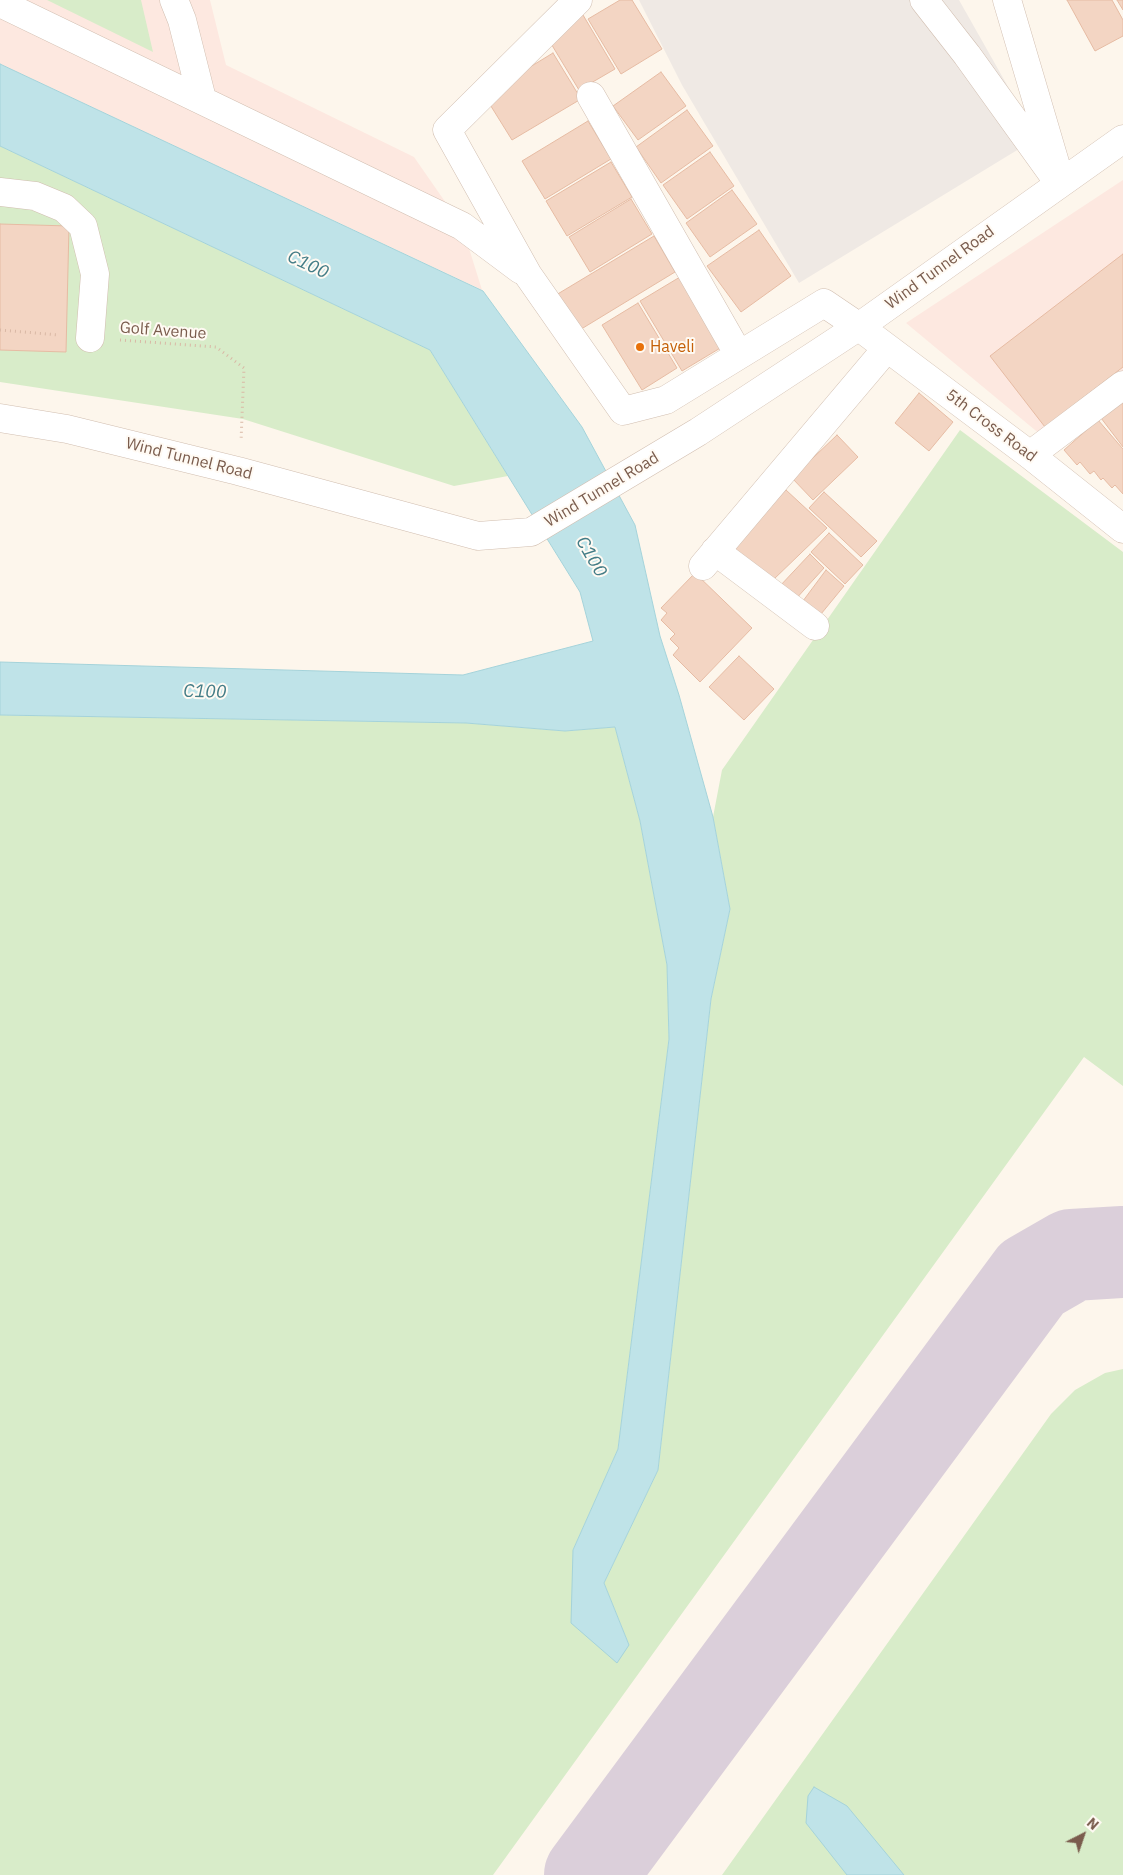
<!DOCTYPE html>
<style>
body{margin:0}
#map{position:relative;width:1123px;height:1875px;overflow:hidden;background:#fdf6ec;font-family:"IBM Plex Sans",sans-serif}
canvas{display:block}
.north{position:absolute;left:1058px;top:1810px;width:50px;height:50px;-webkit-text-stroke:4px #fffaf3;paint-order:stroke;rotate:41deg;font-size:14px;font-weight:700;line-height:20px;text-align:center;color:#7a5c4d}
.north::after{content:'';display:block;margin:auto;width:18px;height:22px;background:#7a5c4d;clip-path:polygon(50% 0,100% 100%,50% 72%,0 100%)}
</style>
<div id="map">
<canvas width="1123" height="1875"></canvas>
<div class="north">N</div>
</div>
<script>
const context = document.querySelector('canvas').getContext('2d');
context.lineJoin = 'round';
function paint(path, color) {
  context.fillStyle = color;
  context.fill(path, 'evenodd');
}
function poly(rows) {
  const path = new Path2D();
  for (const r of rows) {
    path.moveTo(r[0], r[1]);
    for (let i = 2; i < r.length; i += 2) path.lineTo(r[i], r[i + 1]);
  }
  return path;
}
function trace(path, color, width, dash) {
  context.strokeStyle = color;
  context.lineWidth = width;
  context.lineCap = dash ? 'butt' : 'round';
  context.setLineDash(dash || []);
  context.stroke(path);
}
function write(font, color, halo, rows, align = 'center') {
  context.font = font + ' "IBM Plex Sans",sans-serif';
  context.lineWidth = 4;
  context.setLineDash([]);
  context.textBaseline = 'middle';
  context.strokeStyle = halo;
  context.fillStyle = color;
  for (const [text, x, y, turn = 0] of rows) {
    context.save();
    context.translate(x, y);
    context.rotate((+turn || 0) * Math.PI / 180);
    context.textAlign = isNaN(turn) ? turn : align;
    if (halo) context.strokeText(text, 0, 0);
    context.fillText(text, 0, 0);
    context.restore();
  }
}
const commercial = poly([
 [0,0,210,0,226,65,414,157,462,226,482,290,0,64],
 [1123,180,1123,374,1041,435,906,323]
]);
const industrial = poly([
 [639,0,959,0,1037,138,799,283,682,85]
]);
const green = poly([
 [47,0,141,0,153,52],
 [0,146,430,350,508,476,454,486,243,419,0,382],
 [960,430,1123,552,1123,1086,1084,1057,493,1875,0,1875,0,715,466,723,565,731,615,727,640,821,667,965,669,1039,618,1449,573,1550,629,1645,604,1583,658,1470,711,999,730,909,713,817,722,770],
 [1123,1369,1123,1875,722,1875,1051,1414,1075,1390,1105,1373]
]);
const water = poly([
 [0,64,483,291,582,427,635,525,660,636,679,695,713,817,730,909,711,999,658,1470,604,1583,629,1645,617,1663,571,1623,573,1550,618,1449,669,1039,667,965,640,821,615,727,565,731,466,723,0,715,0,662,463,675,593,641,580,592,430,350,0,146,0,64],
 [814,1787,847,1806,904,1875,847,1875,806,1823,808,1796,814,1787]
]);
const taxiway = poly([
 [590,1875,1032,1278,1072,1255,1123,1252]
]);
const building = poly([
 [620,0,632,0,662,49,621,74,588,19,620,0],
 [1067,0,1112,0,1123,20,1123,36,1095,51,1067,0],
 [1117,0,1123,0,1123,10,1117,0],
 [583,15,615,69,579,90,547,37,583,15],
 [553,53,581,99,512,140,484,95,553,53],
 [661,72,686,106,638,140,613,106,661,72],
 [687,110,713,146,661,183,636,147,687,110],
 [588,121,611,159,545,199,522,161,588,121],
 [710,152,734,186,687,219,663,185,710,152],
 [611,162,632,197,567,236,546,201,611,162],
 [732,190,757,224,710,257,686,223,732,190],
 [631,199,652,234,590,272,569,237,631,199],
 [0,224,69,226,66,352,0,350,0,224],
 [759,230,791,276,741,312,707,266,759,230],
 [654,236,675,272,578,331,556,295,654,236],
 [1123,254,1123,367,1045,427,990,356,1123,254],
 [680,277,722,347,682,371,640,301,680,277],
 [638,303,677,368,642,390,602,325,638,303],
 [919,393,953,422,929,451,895,423,919,393],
 [1123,396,1123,447,1098,414,1123,396],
 [1098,420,1123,449,1123,494,1115,485,1112,488,1103,478,1101,480,1094,471,1090,474,1080,462,1077,465,1064,450,1098,420],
 [837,435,858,457,813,500,792,478,837,435],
 [786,490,827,528,773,580,729,551,786,490],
 [824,492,877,541,861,557,809,508,824,492],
 [829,533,863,565,845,584,811,552,829,533],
 [810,554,824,568,794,601,779,587,810,554],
 [826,570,844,586,821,614,800,605,826,570],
 [695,573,752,628,700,682,673,655,679,648,670,639,675,634,661,620,667,613,661,608,695,573],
 [739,656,774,689,744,720,709,687,739,656]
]);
const path = poly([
 [0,330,59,335],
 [120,340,216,347,244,368,241,441]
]);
const minor = poly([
 [174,0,182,20,202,99],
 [578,0,447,130,528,275,623,411,666,400,824,303,858,326,1030,455,1123,529],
 [924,0,967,55,1059,183],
 [1007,0,1056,166],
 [0,3,462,226,521,270],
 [591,96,739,355],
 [0,192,35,196,64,208,83,226,95,274,90,338],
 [0,418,67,429,238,471,478,536,531,532,698,432,867,321,1123,139],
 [1030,455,1123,385],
 [715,551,815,626],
 [703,566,887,348]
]);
const markers = [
 [640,347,5,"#e8710a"]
];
const streetNames = [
 ["Wind Tunnel Road",940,268,-36],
 ["Golf Avenue",163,331,4],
 ["5th Cross Road",991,426,37],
 ["Wind Tunnel Road",189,459,14],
 ["Wind Tunnel Road",602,490,-31]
];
const foodNames = [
 ["Haveli",650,347]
];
const waterNames = [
 ["C100",308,265,25],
 ["C100",591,557,60],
 ["C100",205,692,1]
];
paint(commercial, '#fde8e0');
paint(industrial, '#efe9e4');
paint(green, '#d8ecc9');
paint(water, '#bfe3e8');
trace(water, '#a5d3da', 1);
trace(taxiway, '#dbcfda', 92);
paint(building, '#f3d5c3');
trace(building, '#e6bba3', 1);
trace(minor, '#d1beb0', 29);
trace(path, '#d9b8a5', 3, [1, 4]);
trace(minor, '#fff', 28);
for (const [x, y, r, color] of markers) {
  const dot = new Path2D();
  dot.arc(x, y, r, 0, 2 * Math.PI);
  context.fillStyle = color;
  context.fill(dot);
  trace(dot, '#fffaf3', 2);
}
write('16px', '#7a5c4d', '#fffaf3', streetNames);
write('16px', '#c56008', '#fffaf3', foodNames, 'left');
write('italic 18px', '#437c86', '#fffaf3', waterNames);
</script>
